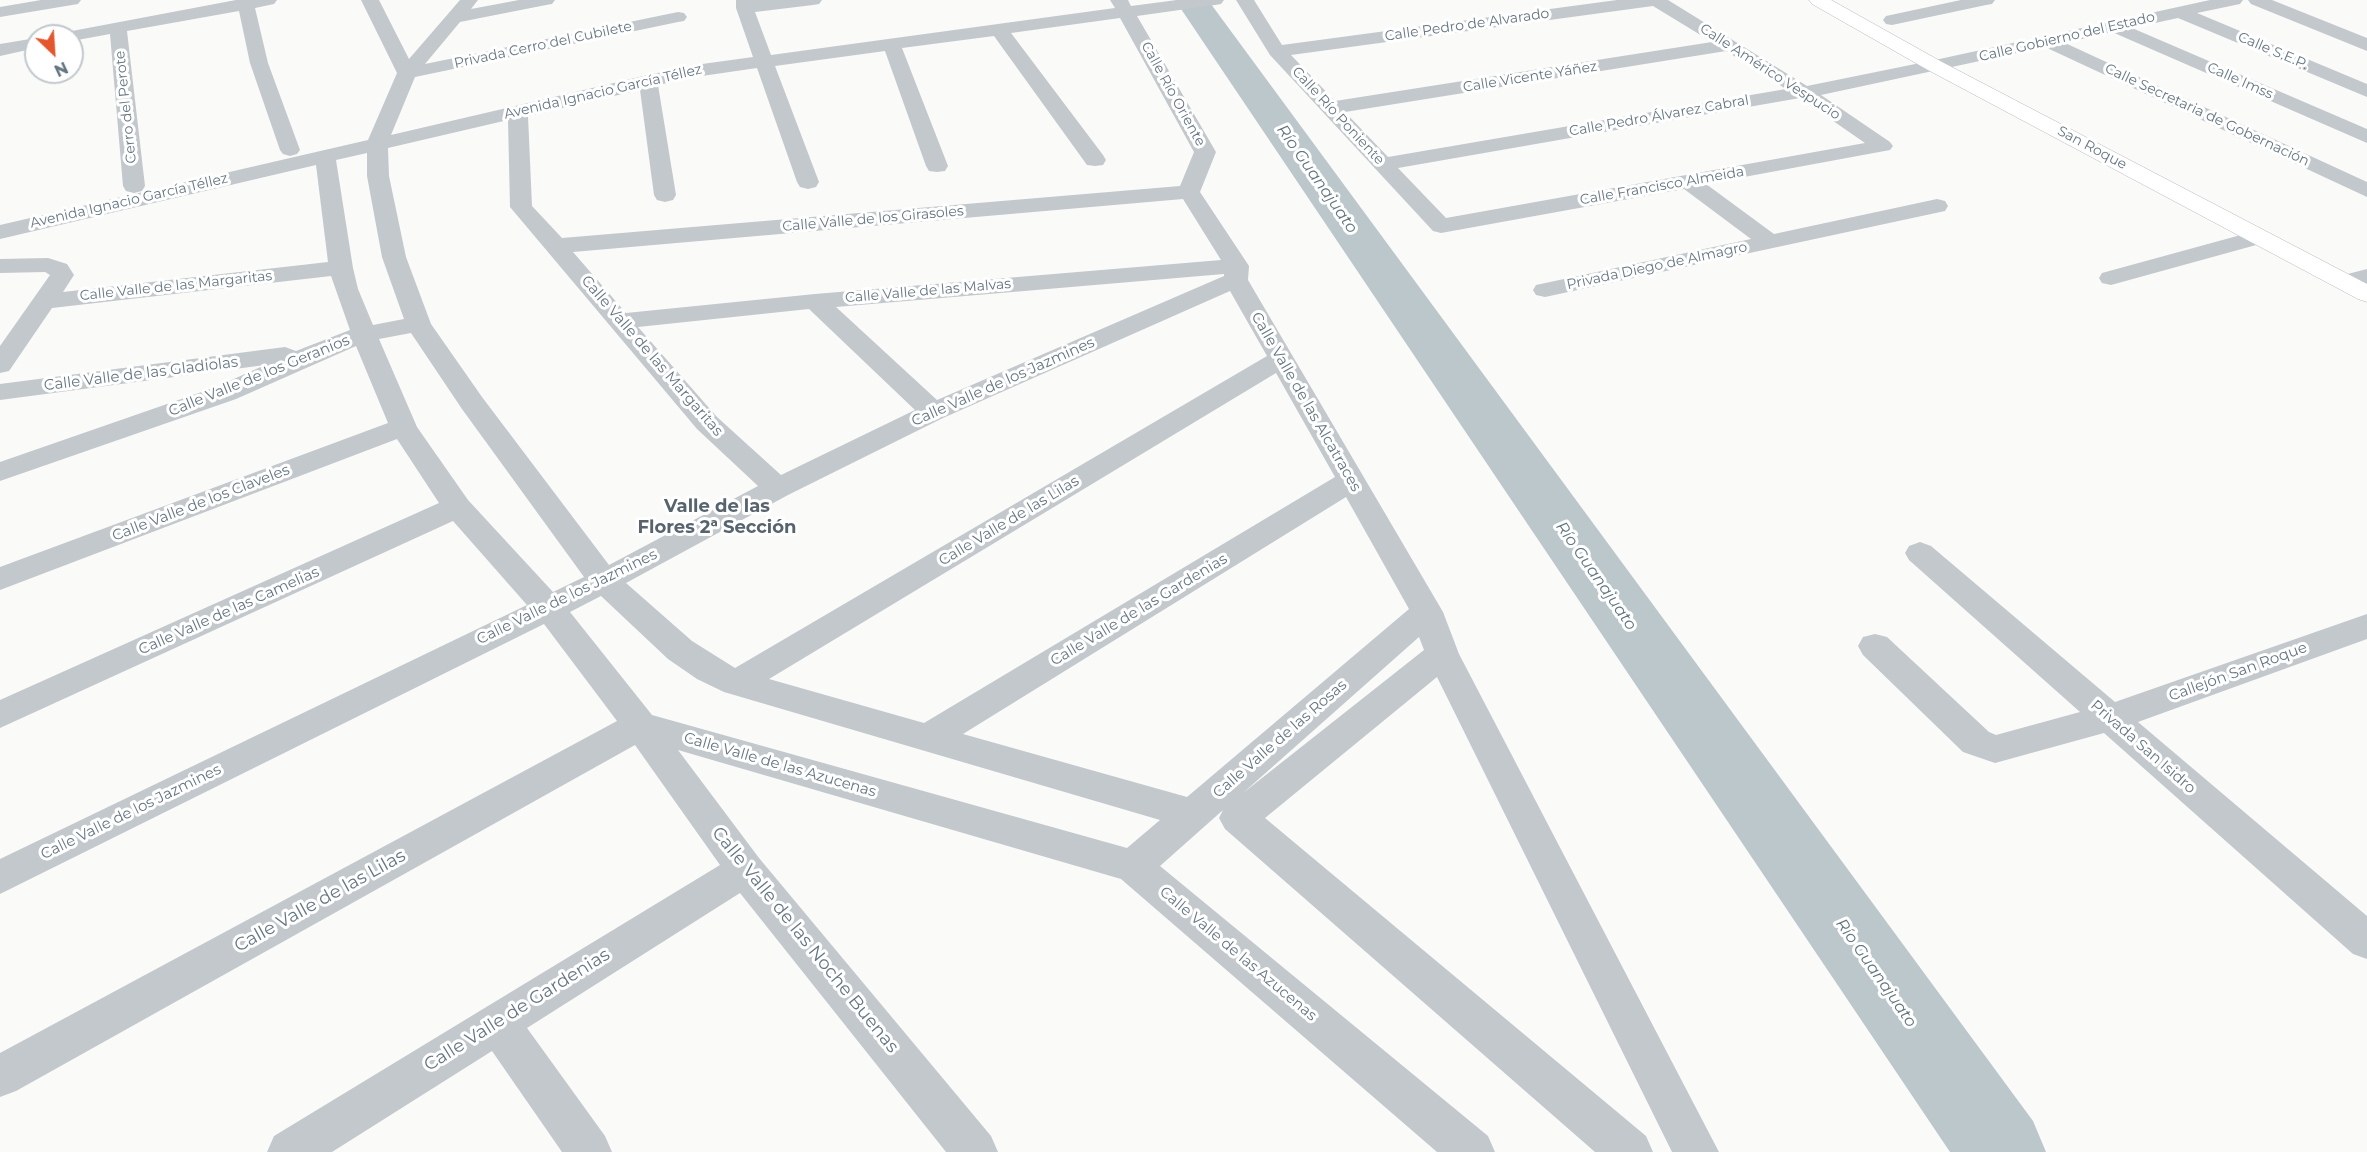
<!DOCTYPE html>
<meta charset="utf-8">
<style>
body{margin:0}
#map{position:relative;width:2367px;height:1152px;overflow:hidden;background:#fafaf8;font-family:Montserrat,sans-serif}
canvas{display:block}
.north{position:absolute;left:24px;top:24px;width:60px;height:60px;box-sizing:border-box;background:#fff;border:2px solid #c1c8cd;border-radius:50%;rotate:155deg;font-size:16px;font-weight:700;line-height:24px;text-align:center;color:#657683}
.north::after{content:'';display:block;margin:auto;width:21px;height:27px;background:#e4572e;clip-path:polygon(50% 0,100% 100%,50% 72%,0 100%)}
</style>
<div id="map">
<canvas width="2367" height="1152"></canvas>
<div class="north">N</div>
</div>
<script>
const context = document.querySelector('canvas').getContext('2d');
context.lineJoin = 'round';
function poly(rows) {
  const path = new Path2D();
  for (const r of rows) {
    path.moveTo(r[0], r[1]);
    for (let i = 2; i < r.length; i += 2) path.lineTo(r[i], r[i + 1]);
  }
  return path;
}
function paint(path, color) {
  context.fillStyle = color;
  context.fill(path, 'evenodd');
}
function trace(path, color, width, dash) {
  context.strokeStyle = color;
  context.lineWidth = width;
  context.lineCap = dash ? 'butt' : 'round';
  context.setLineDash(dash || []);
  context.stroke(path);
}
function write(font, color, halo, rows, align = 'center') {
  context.font = font + ' Montserrat,sans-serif';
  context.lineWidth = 6;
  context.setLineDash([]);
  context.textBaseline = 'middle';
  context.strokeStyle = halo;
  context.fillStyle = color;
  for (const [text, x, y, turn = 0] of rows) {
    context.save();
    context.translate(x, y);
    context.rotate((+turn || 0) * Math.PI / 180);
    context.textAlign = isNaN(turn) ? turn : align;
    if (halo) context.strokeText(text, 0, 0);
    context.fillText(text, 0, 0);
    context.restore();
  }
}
const river = poly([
 [1175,0,1208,0,2033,1121,2046,1152,1950,1152,1175,0]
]);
const minor = poly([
 [41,0,81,0,78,4,0,17,0,7,41,0],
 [236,0,277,0,274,4,255,8,268,63,300,150,297,154,290,156,283,154,280,150,250,63,239,11,127,31,145,186,142,191,134,193,126,191,123,186,110,34,72,41,72,36,63,36,66,32,72,31,236,0],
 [361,0,379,0,409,59,460,0,478,0,471,9,519,0,555,0,552,4,546,5,460,22,425,64,678,12,684,13,687,17,684,21,678,22,415,77,391,135,648,75,695,65,753,57,736,8,736,0,822,0,819,4,813,5,755,12,771,55,1115,8,1110,0,1128,0,1131,6,1177,0,1224,0,1221,4,1215,5,1137,16,1216,152,1200,192,1249,266,1248,280,1443,612,1459,654,1719,1152,1672,1152,1437,677,1265,818,1646,1136,1653,1152,1595,1152,1225,829,1219,818,1223,810,1160,866,1488,1136,1495,1152,1437,1152,1121,879,678,750,759,858,991,1136,998,1152,946,1152,740,893,527,1028,605,1136,612,1152,562,1152,492,1051,332,1152,267,1152,274,1136,720,865,635,745,16,1091,0,1097,0,1053,617,721,544,624,0,894,0,859,527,605,453,521,0,728,0,700,439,503,397,439,0,590,0,567,388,423,356,346,236,399,0,481,0,462,216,387,265,365,0,400,0,384,285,347,296,351,350,330,331,276,52,308,9,371,0,373,0,346,50,275,45,272,0,273,0,259,48,258,67,264,74,275,63,292,328,262,316,165,0,239,0,225,368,140,397,73,361,0],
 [1120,18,1194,152,1180,186,562,238,532,206,528,116,640,90,654,195,657,200,665,202,673,200,676,195,658,85,695,77,757,68,797,182,800,187,808,189,816,187,819,182,775,66,885,51,926,166,929,171,937,172,945,171,948,166,902,48,994,36,1087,165,1095,166,1103,165,1106,160,1103,155,1011,33,1120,18],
 [508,120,510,207,697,429,758,486,609,565,482,397,431,324,406,257,389,176,388,148,508,120],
 [367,153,367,176,382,257,404,319,373,325,358,289,353,268,336,160,367,153],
 [1183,199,1221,260,815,294,626,313,573,252,1183,199],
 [1224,274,1224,276,937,400,836,307,1224,274],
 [1230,291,1267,356,735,668,692,641,626,583,788,495,943,418,1230,291],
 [809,309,915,410,781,475,717,417,638,327,809,309],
 [411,333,462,409,584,577,553,592,468,500,417,427,379,339,411,333],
 [1276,373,1335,477,924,723,769,679,1276,373],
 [1346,497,1409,609,1187,797,963,734,1346,497],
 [601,596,668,659,697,679,724,692,1160,820,1127,848,652,715,570,612,601,596],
 [1419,637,1424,650,1243,793,1419,637],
 [1236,0,1254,0,1282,45,1617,0,1668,0,1807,86,1935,60,2210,0,2243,0,2240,4,2197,13,2367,84,2367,97,2178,18,2132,28,2367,129,2367,143,2112,32,2065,43,2367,182,2367,197,2045,47,1821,95,1890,142,1893,146,1890,150,1706,184,1774,234,1937,199,1945,201,1948,206,1945,211,1545,297,1536,295,1533,290,1536,285,1751,239,1684,189,1441,233,1433,231,1270,55,1236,0],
 [1653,6,1712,42,1335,101,1291,55,1653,6],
 [1726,51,1786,89,1388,157,1345,112,1726,51],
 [1800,98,1865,143,1446,218,1398,168,1800,98],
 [1961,0,1995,0,1992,4,1986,5,1892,25,1886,24,1883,20,1886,16,1961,0],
 [2248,0,2272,0,2367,38,2367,51,2251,4,2248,0],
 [36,38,36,48,0,56,0,44,36,38],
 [2259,230,2267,232,2271,237,2267,242,2111,285,2102,283,2099,278,2102,273,2259,230],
 [2367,269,2367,283,2345,289,2336,287,2333,282,2336,277,2367,269],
 [1920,542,1931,546,2115,702,2367,614,2367,639,2138,722,2367,916,2367,959,2353,954,2104,733,1995,763,1963,752,1863,655,1858,646,1863,637,1875,634,1887,637,1989,732,1996,735,2080,712,1909,560,1905,553,1909,546,1920,542]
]);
const major = poly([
 [1809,0,1831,0,1942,62,2367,284,2367,302,2358,299,1928,70,1812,4,1809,0]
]);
const farStreetnames = [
 ["Calle Pedro de Alvarado",1467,25,-8],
 ["Calle Gobierno del Estado",2067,37,-13],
 ["Privada Cerro del Cubilete",543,45,-12],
 ["Calle S.E.P.",2273,51,23],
 ["Calle Américo Vespucio",1770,72,33],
 ["Calle Vicente Yáñez",1530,77,-9],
 ["Calle Imss",2240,81,24],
 ["Avenida Ignacio García Téllez",603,92,-13],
 ["Calle Río Oriente",1173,94,61],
 ["Cerro del Perote",126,107,-96],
 ["Calle Secretaria de Gobernación",2207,115,25],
 ["Calle Río Poniente",1338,116,47],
 ["Calle Pedro Álvarez Cabral",1659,116,-10],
 ["San Roque",2092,148,28],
 ["Calle Francisco Almeida",1662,186,-10],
 ["Avenida Ignacio García Téllez",129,201,-13],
 ["Calle Valle de los Girasoles",873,219,-5],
 ["Privada Diego de Almagro",1657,266,-12],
 ["Calle Valle de las Margaritas",176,286,-6],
 ["Calle Valle de las Malvas",928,291,-5]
];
const streetNames = [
 ["Calle Valle de las Margaritas",652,356,49],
 ["Calle Valle de las Gladiolas",141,374,-7],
 ["Calle Valle de los Geranios",259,376,-22],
 ["Calle Valle de los Jazmines",1003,382,-24],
 ["Calle Valle de las Alcatraces",1306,402,60],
 ["Calle Valle de los Claveles",201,503,-21],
 ["Calle Valle de las Lilas",1009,521,-31],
 ["Calle Valle de los Jazmines",567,597,-26],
 ["Calle Valle de las Gardenias",1139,610,-31],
 ["Calle Valle de las Camelias",229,611,-24],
 ["Callejón San Roque",2238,672,-20],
 ["Calle Valle de las Rosas",1280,739,-41],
 ["Privada San Isidro",2143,747,41],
 ["Calle Valle de las Azucenas",780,765,16],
 ["Calle Valle de los Jazmines",131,812,-26],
 ["Calle Valle de las Azucenas",1238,954,40]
];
const waterNames = [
 ["Río Guanajuato",1317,179,55],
 ["Río Guanajuato",1596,576,55],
 ["Río Guanajuato",1876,973,55]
];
const quarterNames = [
 ["Valle de las",717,507],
 ["Flores 2ª Sección",717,528]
];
const nearStreetnames = [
 ["Calle Valle de las Lilas",320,901,-29],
 ["Calle Valle de las Noche Buenas",805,940,51],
 ["Calle Valle de Gardenias",517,1010,-32]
];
paint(river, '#bbc7cb');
trace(major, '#b5babe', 1);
paint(minor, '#c3c8cc');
paint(major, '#fff');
write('14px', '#657683', '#fff', farStreetnames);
write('15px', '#657683', '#fff', streetNames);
write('italic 16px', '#60757c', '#fff', waterNames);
write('bold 18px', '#57646e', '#fff', quarterNames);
write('18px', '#657683', '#fff', nearStreetnames);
</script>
